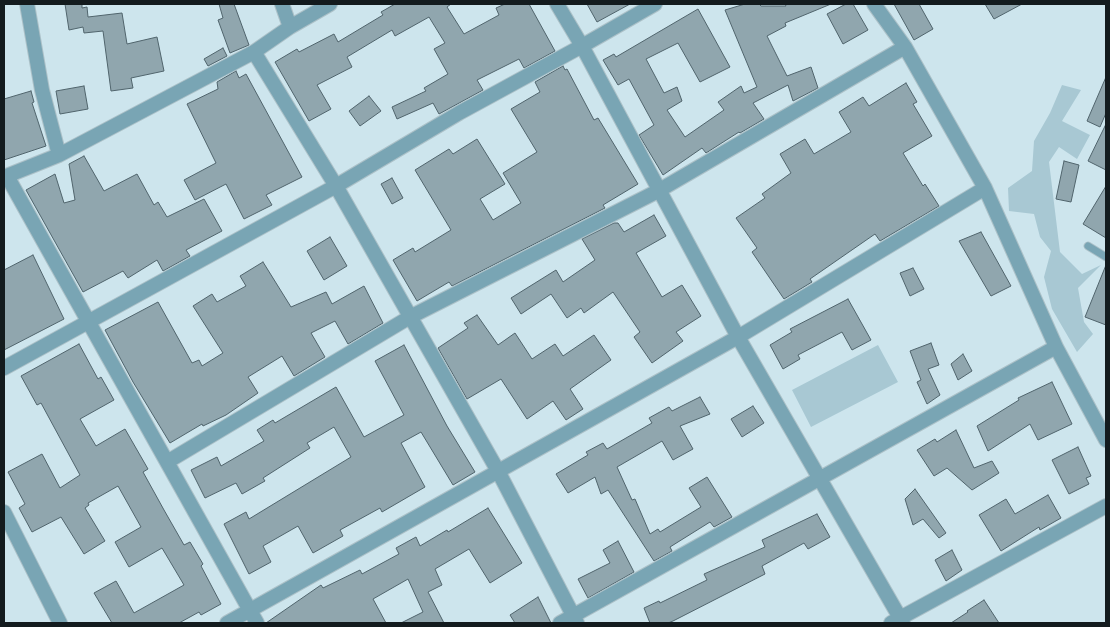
<!DOCTYPE html>
<style>
body{margin:0}
#map{position:relative;width:1110px;height:627px;overflow:hidden;background:#cde5ed;font-family:"DejaVu Sans",sans-serif}
canvas{display:block}
.frame{position:absolute;inset:0;border:5px solid #131b1e;pointer-events:none}
</style>
<div id="map">
<canvas width="1110" height="627"></canvas>
<div class="frame"></div>
</div>
<script>
const context = document.querySelector('canvas').getContext('2d');
context.lineJoin = 'round';
function paint(path, color) {
  context.fillStyle = color;
  context.fill(path, 'evenodd');
}
function poly(rows) {
  const path = new Path2D();
  for (const r of rows) {
    path.moveTo(r[0], r[1]);
    for (let i = 2; i < r.length; i += 2) path.lineTo(r[i], r[i + 1]);
  }
  return path;
}
function trace(path, color, width, dash) {
  context.strokeStyle = color;
  context.lineWidth = width;
  context.lineCap = dash ? 'butt' : 'round';
  context.setLineDash(dash || []);
  context.stroke(path);
}
const green = poly([
 [1062,85,1081,90,1062,121,1090,135,1077,159,1059,147,1049,162,1060,252,1082,274,1101,265,1078,288,1084,322,1093,334,1077,352,1052,309,1044,277,1051,251,1040,237,1034,214,1009,211,1008,188,1032,171,1034,141,1050,113],
 [878,345,898,382,811,427,792,390]
]);
const building = poly([
 [65,4,82,4,82,8,87,7,88,17,122,13,127,44,157,37,164,71,131,78,133,88,111,91,103,31,84,33,83,27,69,30,65,4],
 [219,4,234,4,249,45,230,53,218,20,223,18,219,4],
 [395,4,451,4,447,7,464,34,499,15,496,8,505,4,529,4,555,51,524,68,519,59,477,80,483,90,439,114,433,103,397,119,392,107,426,91,424,88,448,74,434,49,445,43,429,17,395,36,392,30,347,57,352,67,317,85,331,109,309,121,275,62,297,49,299,52,334,34,338,42,383,15,381,12,395,4],
 [587,4,630,4,597,22,587,4],
 [745,4,759,4,761,6,786,6,785,4,831,4,785,23,786,26,767,36,787,76,811,67,818,88,793,101,788,85,753,103,764,119,740,133,739,132,706,153,702,148,663,175,639,135,654,125,629,79,618,85,603,60,614,54,616,57,698,9,730,67,700,82,678,43,646,59,664,93,677,87,682,101,667,110,685,137,724,110,718,102,741,86,744,93,757,87,725,10,745,4],
 [846,4,853,4,868,30,843,44,827,14,846,4],
 [894,4,919,4,933,29,914,40,894,4],
 [985,4,1022,4,994,19,985,4],
 [223,48,227,56,208,66,204,59,223,48],
 [563,66,565,70,567,69,594,120,598,118,638,184,603,205,605,208,452,286,449,282,417,301,393,260,413,248,415,252,451,230,415,170,449,149,453,154,477,139,505,184,480,199,493,220,521,203,503,173,537,152,511,109,540,92,535,82,563,66],
 [236,71,239,78,246,74,302,177,266,195,272,205,244,219,226,184,195,200,184,180,216,163,187,104,218,89,217,82,236,71],
 [1106,77,1106,113,1100,127,1087,121,1106,77],
 [906,83,917,102,913,104,932,136,903,153,923,186,925,184,939,206,880,241,875,234,810,279,812,282,784,299,752,252,757,248,736,218,765,198,762,194,791,173,780,154,805,139,814,154,851,132,839,112,863,97,869,106,906,83],
 [84,86,88,109,60,114,56,91,84,86],
 [31,91,34,102,32,103,46,146,4,160,4,99,31,91],
 [369,96,381,111,360,126,349,111,369,96],
 [1106,124,1106,170,1088,161,1106,124],
 [84,156,104,191,137,174,154,205,158,202,167,217,204,199,222,231,186,250,190,256,163,271,157,260,128,278,123,271,83,292,26,190,55,174,64,203,75,200,69,164,84,156],
 [1064,161,1079,165,1071,202,1056,199,1064,161],
 [392,178,403,198,392,204,381,184,392,178],
 [1106,186,1106,238,1083,224,1106,186],
 [654,215,666,236,636,253,662,297,682,285,701,316,676,332,683,341,652,363,634,337,640,332,613,292,584,313,581,308,567,318,551,294,521,314,511,298,556,270,563,282,595,260,582,239,614,223,618,223,624,232,654,215],
 [981,232,1011,286,991,296,959,241,981,232],
 [330,237,347,266,324,280,307,251,330,237],
 [33,255,64,319,4,350,4,270,33,255],
 [263,262,291,307,326,292,332,304,364,286,383,323,348,344,335,321,311,333,325,357,294,376,282,356,248,377,258,393,226,415,203,426,202,424,170,443,133,382,105,330,158,302,192,363,199,360,202,366,223,353,193,306,212,294,217,302,246,286,240,276,263,262],
 [1106,265,1106,325,1085,317,1106,265],
 [913,268,924,289,910,296,900,273,913,268],
 [848,299,871,340,852,350,842,332,798,355,800,359,783,369,770,345,792,332,790,329,848,299],
 [477,315,498,345,515,333,532,359,555,344,563,356,594,335,611,360,570,389,583,409,566,420,553,401,527,419,501,379,467,399,438,348,468,328,464,323,477,315],
 [931,343,939,365,928,369,940,395,927,404,917,382,921,380,910,351,931,343],
 [79,344,98,379,101,377,114,400,80,419,96,446,125,429,148,469,143,472,164,510,184,545,190,542,203,564,201,566,221,604,201,615,199,612,179,623,112,623,94,593,116,581,134,613,184,585,162,548,129,567,115,542,141,527,118,486,88,503,89,505,85,508,105,541,84,554,61,517,32,532,19,508,25,504,8,472,42,454,60,488,80,475,41,403,37,405,21,376,79,344],
 [404,345,447,426,475,472,453,485,421,432,401,443,425,487,382,512,380,508,340,530,343,536,313,553,298,526,263,546,271,562,249,574,224,524,246,512,249,519,351,457,334,427,307,443,310,448,263,478,265,481,242,494,236,483,205,498,191,470,217,457,221,466,264,441,257,430,273,420,275,423,336,387,364,437,404,415,375,361,404,345],
 [963,354,972,371,958,380,951,364,963,354],
 [1052,382,1072,424,1038,440,1030,424,988,451,977,426,1019,400,1018,398,1052,382],
 [700,397,710,414,680,426,693,449,673,460,662,441,617,467,632,500,635,499,650,534,658,529,660,532,701,507,689,488,707,477,732,517,714,527,710,522,670,547,672,551,654,561,608,490,601,494,595,477,568,493,556,474,588,455,586,452,603,443,607,449,652,423,649,418,669,407,672,411,700,397],
 [753,406,764,423,742,437,731,419,753,406],
 [956,430,974,468,992,461,999,473,972,490,947,468,934,476,917,450,935,439,937,442,956,430],
 [1078,447,1091,476,1086,478,1089,484,1069,494,1052,460,1078,447],
 [915,489,946,533,939,538,923,519,913,525,905,499,915,489],
 [1048,495,1061,518,1040,530,1039,527,1001,551,979,515,1006,499,1015,514,1048,495],
 [488,508,522,563,490,583,469,549,435,569,442,585,428,592,444,623,401,623,423,612,408,579,373,599,386,623,266,623,321,585,323,588,360,570,362,574,399,554,396,548,416,537,420,546,447,530,448,532,488,508],
 [817,514,830,537,808,549,804,543,762,566,765,574,673,621,668,623,650,623,644,608,659,601,660,603,707,580,704,574,765,547,762,540,817,514],
 [618,541,634,572,588,598,578,579,610,563,603,550,618,541],
 [952,550,962,570,946,581,935,560,952,550],
 [538,597,551,623,515,623,510,615,538,597],
 [984,600,999,623,951,623,968,612,967,611,984,600]
]);
const lane = poly([
 [1088,246,1106,257]
]);
const street = poly([
 [27,4,42,90,59,155],
 [282,4,290,27],
 [557,4,582,46,738,337,903,623],
 [874,4,905,47,985,188,1056,347,1106,440],
 [254,52,336,186,498,471,577,623],
 [7,176,257,623],
 [4,177,59,155,254,52,290,27,330,4],
 [4,368,336,186,459,113,582,46,655,4],
 [167,462,410,317,658,191,905,47],
 [4,512,60,623],
 [227,623,738,337,985,188],
 [560,623,1056,347],
 [891,623,1106,506]
]);
paint(green, '#a8c8d3');
paint(building, '#90a6ae');
trace(building, '#50646c', 1);
trace(lane, '#acc1c8', 9);
trace(street, '#acc1c8', 16);
trace(lane, '#79a5b4', 7);
trace(street, '#79a5b4', 14);
</script>
